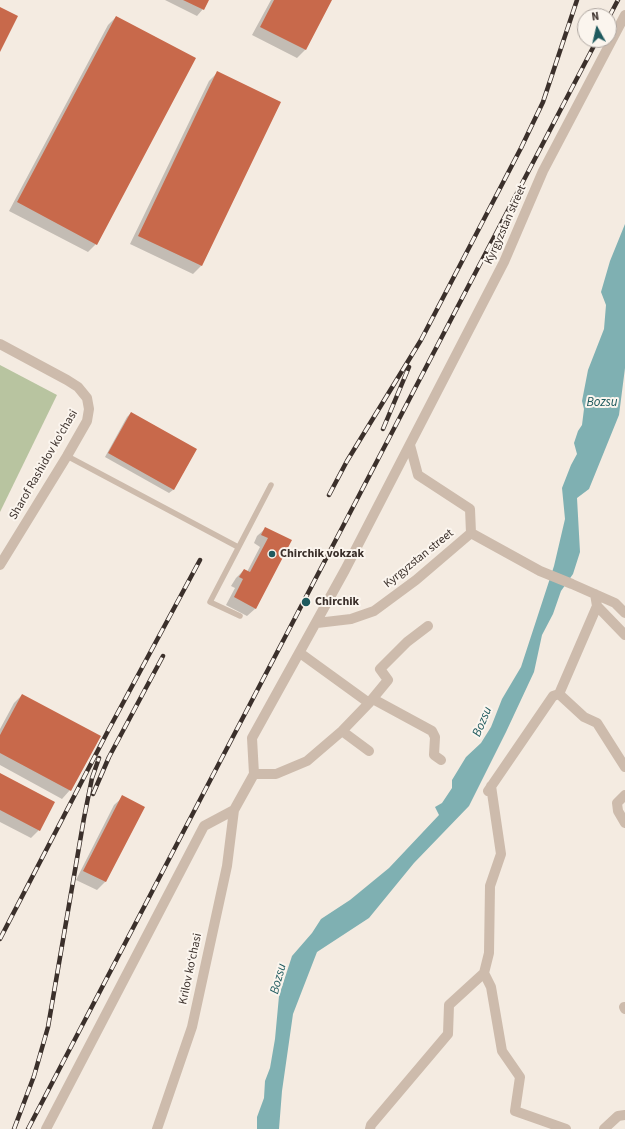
<!DOCTYPE html>
<meta charset="utf-8">
<style>
body{margin:0}
#map{position:relative;width:625px;height:1129px;overflow:hidden;background:#f4ebe1;font-family:"Source Sans 3",sans-serif}
canvas{display:block}
.north{position:absolute;left:577px;top:8px;width:40px;height:40px;box-sizing:border-box;background:#fbf5ee;border:1px solid #aea6a0;border-radius:50%;rotate:352deg;font-size:11px;font-weight:700;line-height:16px;text-align:center;color:#3b302b}
.north::after{content:'';display:block;margin:auto;width:14px;height:18px;background:#1f5a5e;clip-path:polygon(50% 0,100% 100%,50% 72%,0 100%)}
</style>
<div id="map">
<canvas width="625" height="1129"></canvas>
<div class="north">N</div>
</div>
<script>
const context = document.querySelector('canvas').getContext('2d');
context.lineJoin = 'round';
function paint(path, color) {
  context.fillStyle = color;
  context.fill(path, 'evenodd');
}
function poly(rows) {
  const path = new Path2D();
  for (const r of rows) {
    path.moveTo(r[0], r[1]);
    for (let i = 2; i < r.length; i += 2) path.lineTo(r[i], r[i + 1]);
  }
  return path;
}
function trace(path, color, width, dash) {
  context.strokeStyle = color;
  context.lineWidth = width;
  context.lineCap = dash ? 'butt' : 'round';
  context.setLineDash(dash || []);
  context.stroke(path);
}
function write(font, color, halo, rows, align = 'center') {
  context.font = font + ' "Source Sans 3",sans-serif';
  context.lineWidth = 4;
  context.setLineDash([]);
  context.textBaseline = 'middle';
  context.strokeStyle = halo;
  context.fillStyle = color;
  for (const [text, x, y, turn = 0] of rows) {
    context.save();
    context.translate(x, y);
    context.rotate((+turn || 0) * Math.PI / 180);
    context.textAlign = isNaN(turn) ? turn : align;
    if (halo) context.strokeText(text, 0, 0);
    context.fillText(text, 0, 0);
    context.restore();
  }
}
const green = poly([
 [0,365,57,395,0,512]
]);
const water = poly([
 [625,224,625,368,619,415,589,489,577,498,580,552,573,574,561,591,553,614,542,635,534,672,506,732,469,806,414,863,369,918,317,952,293,1014,282,1091,279,1129,257,1129,257,1117,264,1098,265,1081,270,1068,275,1039,279,996,292,956,312,933,321,919,350,900,389,868,439,815,435,807,442,803,452,788,452,780,466,757,481,743,491,727,502,699,521,667,554,566,565,519,562,488,571,465,577,454,574,443,578,431,582,425,584,409,582,401,588,370,604,329,606,305,601,292,610,261]
]);
const shadow = poly([
 [165,0,208,0,203,9,197,16],
 [271,0,330,0,305,50,297,58,252,35],
 [116,17,96,244,88,252,9,211,108,25],
 [217,73,280,102,201,266,193,274,130,244,209,81],
 [131,413,196,450,173,490,169,493,105,457,127,417],
 [266,528,290,541,256,608,247,616,226,605,235,588,231,586,236,578,244,570,247,572,260,547,254,543,257,536],
 [22,695,70,790,62,799,0,765,0,729,14,703],
 [0,775,39,830,31,838,0,822],
 [123,797,143,807,105,882,97,890,76,880,114,805]
]);
const building = poly([
 [183,0,209,0,204,10],
 [274,0,332,0,306,50,260,27],
 [0,7,18,16,0,52],
 [116,16,196,58,97,245,17,202],
 [217,71,281,102,202,266,138,236],
 [131,412,197,449,174,490,108,453],
 [265,527,292,540,256,609,234,597,243,579,239,577,244,569,250,572,268,538,261,535],
 [22,694,101,736,71,791,0,753,0,735],
 [0,773,55,802,40,831,0,810],
 [122,795,145,807,106,882,83,871]
]);
const lane = poly([
 [67,456,238,547],
 [240,616,210,602,271,485]
]);
const street = poly([
 [0,344,67,380,78,387,87,398,89,409,87,421,67,456,0,565],
 [410,445,418,475,470,509,471,533],
 [471,533,540,571,572,584,615,603,625,613],
 [597,606,625,635],
 [317,623,351,619,374,611,416,580,471,533],
 [300,653,369,703],
 [559,694,584,717,597,723,625,767],
 [373,699,432,731,435,737,434,755,441,760],
 [342,731,369,751],
 [254,774,276,774,307,761,342,731,369,703,388,680,380,669,407,642,428,626],
 [488,791,553,696,559,694,597,606,595,594],
 [625,795,617,803,618,811,625,823],
 [484,973,491,987,502,1051,520,1077,515,1111,566,1129],
 [624,1007,625,1009],
 [46,1129,204,826,234,810],
 [157,1129,192,1027,227,866,234,810,254,774,252,738,345,570,504,262,543,171,625,15],
 [370,1129,371,1125,448,1034,449,1005,484,973,489,953,490,886,501,854,491,786],
 [604,1129,618,1116,625,1115]
]);
const rail = poly([
 [609,17,618,0],
 [383,429,409,367],
 [329,495,347,461,421,340,521,148,543,102,577,0],
 [93,794,109,757,163,656],
 [0,939,109,729,200,560],
 [14,1129,34,1076,48,1027,84,818,92,778,99,758],
 [28,1129,597,40]
]);
const markers = [
 [272,554,4,"#1f5a5e"],
 [306,602,5,"#1f5a5e"]
];
const streetNames = [
 ["Kyrgyzstan street",506,225,-66],
 ["Sharof Rashidov ko'chasi",44,465,-60],
 ["Kyrgyzstan street",419,559,-39],
 ["Krilov ko‘chasi",191,969,-78]
];
const poiNames = [
 ["Chirchik vokzak",280,554],
 ["Chirchik",315,602]
];
const waterNames = [
 ["Bozsu",602,403],
 ["Bozsu",483,722,-67],
 ["Bozsu",279,979,-75]
];
paint(green, '#b8c4a0');
paint(water, '#7fb0b2');
paint(shadow, '#0003');
paint(building, '#c8694b');
trace(lane, '#cdbbac', 5.5);
trace(street, '#cdbbac', 10);
trace(rail, '#3b302b', 4.5);
trace(rail, '#fbf5ee', 3, [9]);
for (const [x, y, r, color] of markers) {
  const dot = new Path2D();
  dot.arc(x, y, r, 0, 2 * Math.PI);
  context.fillStyle = color;
  context.fill(dot);
  trace(dot, '#fbf5ee', 1.5);
}
write('12px', '#3b302b', '#fbf5ee', streetNames);
write('bold 12px', '#3b302b', '#fbf5ee', poiNames, 'left');
write('italic 13px', '#1f5a5e', '#fbf5ee', waterNames);
</script>
